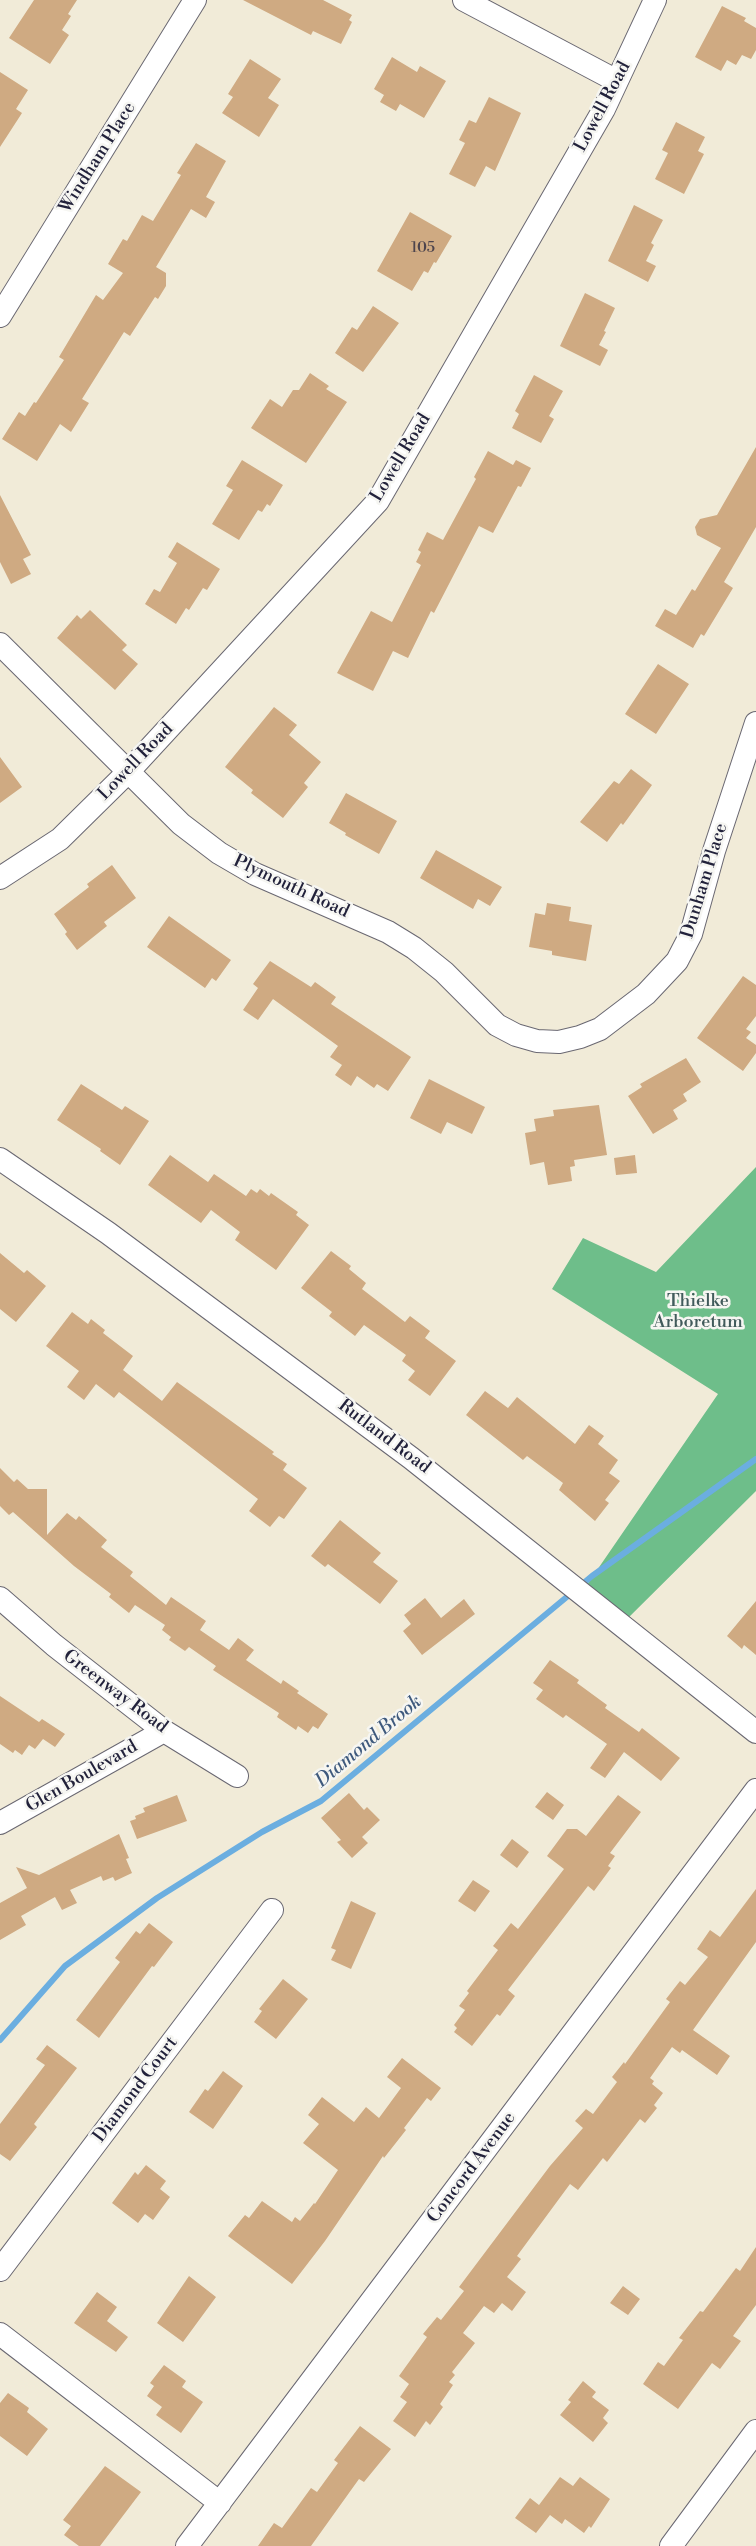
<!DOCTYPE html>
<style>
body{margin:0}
canvas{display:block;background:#f1ebd8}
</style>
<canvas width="756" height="2546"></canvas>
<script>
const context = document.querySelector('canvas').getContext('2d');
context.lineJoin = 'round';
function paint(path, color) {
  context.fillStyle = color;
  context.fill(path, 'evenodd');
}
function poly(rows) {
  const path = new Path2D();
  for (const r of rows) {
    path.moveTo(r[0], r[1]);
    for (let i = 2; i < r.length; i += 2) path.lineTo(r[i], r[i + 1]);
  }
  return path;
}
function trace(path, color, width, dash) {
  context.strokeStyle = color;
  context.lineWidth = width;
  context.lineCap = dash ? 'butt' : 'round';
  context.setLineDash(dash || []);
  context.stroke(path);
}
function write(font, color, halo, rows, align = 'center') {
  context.font = font + ' "Libre Bodoni",serif';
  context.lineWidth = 5;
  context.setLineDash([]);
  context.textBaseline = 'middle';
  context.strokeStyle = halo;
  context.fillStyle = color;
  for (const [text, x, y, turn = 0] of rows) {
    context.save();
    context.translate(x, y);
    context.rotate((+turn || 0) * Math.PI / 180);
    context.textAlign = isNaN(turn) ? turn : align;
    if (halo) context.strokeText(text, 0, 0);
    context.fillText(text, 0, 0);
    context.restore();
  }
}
const forest = poly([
 [756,1167,756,1491,622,1624,582,1592,718,1394,552,1289,583,1238,656,1272]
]);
const stream = poly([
 [0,2040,65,1966,157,1898,262,1832,321,1801,592,1576,756,1459]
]);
const building = poly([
 [34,0,77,0,68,14,71,16,62,30,69,35,50,64,9,38],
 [243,0,323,0,352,15,349,20,352,22,341,44,313,31,311,35],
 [722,6,746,18,744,21,756,28,756,50,751,59,742,55,736,65,727,60,721,71,695,57],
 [392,57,417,72,420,66,446,81,424,118,400,104,396,111,380,102,384,95,374,89],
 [250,59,281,79,268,98,279,105,259,137,222,113,233,97,228,94],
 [0,72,28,90,16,109,22,113,0,147],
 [489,97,521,113,495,171,486,166,475,187,449,174,465,143,459,140,469,120,476,123],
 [676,122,705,137,698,151,704,154,684,194,655,179,668,153,662,150],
 [196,143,226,161,206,197,215,202,206,218,191,209,156,267,166,273,166,286,158,299,155,297,130,336,124,332,82,399,89,403,71,432,60,424,37,461,2,439,19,412,25,416,34,402,36,403,64,360,59,357,96,295,103,300,123,273,108,264,123,239,127,241,142,215,153,221,181,175,177,173],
 [634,205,663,220,651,243,654,245,646,261,656,266,648,282,608,261],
 [410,212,452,236,436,263,434,262,428,273,424,271,412,291,377,271],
 [585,293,615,308,604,331,606,332,599,345,608,350,600,366,560,346],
 [373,306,399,323,363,372,335,353,352,327,357,330],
 [310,373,329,386,326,389,347,402,306,463,251,428,270,399,282,407,293,390,299,390],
 [534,375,563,391,549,416,554,419,541,443,512,428,519,414,515,411],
 [756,447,756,527,724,582,733,588,704,636,701,634,693,648,655,626,665,609,676,615,692,589,695,591,721,548,697,535,695,527,700,519,717,515],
 [488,451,513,465,516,460,531,468,521,487,518,486,493,533,479,526,434,613,431,611,408,658,393,651,373,691,337,673,371,611,392,622,421,565,416,562,421,552,418,550,427,532,443,540,476,479,474,477],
 [242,460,283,485,270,506,267,504,262,512,258,510,239,540,212,524,233,490,226,486],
 [0,495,31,555,23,559,31,574,11,584,0,562],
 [177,542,220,569,207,590,203,588,189,610,186,608,176,624,145,604,154,589,160,592,177,563,168,557],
 [90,610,127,645,122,650,138,664,115,690,57,638,77,615,81,619],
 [658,664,689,684,656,734,625,714],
 [274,707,297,725,289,735,321,762,304,783,308,787,283,818,251,793,253,790,225,767],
 [0,757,22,787,0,803],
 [631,769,652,785,623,825,621,823,607,842,580,822,614,781,619,784],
 [346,793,397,821,379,854,345,835,346,833,329,823],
 [436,850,502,887,490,906,478,899,473,909,420,878],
 [112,865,136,898,104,922,107,926,77,950,65,934,67,932,54,914,89,887,87,884],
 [547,903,571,907,569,921,592,925,586,961,552,955,552,951,529,947,535,913,545,915],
 [169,916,231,960,216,981,212,978,205,988,147,947],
 [270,961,311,987,315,982,336,997,331,1004,411,1057,388,1091,377,1084,374,1088,357,1076,351,1086,335,1075,342,1065,330,1057,338,1046,273,999,258,1020,243,1010,258,988,253,984],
 [743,976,756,985,756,1016,746,1029,751,1032,746,1038,756,1045,756,1053,743,1071,697,1038],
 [686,1058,701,1082,683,1094,687,1101,673,1110,678,1119,653,1134,628,1096,642,1087,640,1084],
 [429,1079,485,1107,472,1134,447,1122,441,1134,410,1118],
 [81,1084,122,1110,125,1106,149,1121,120,1165,100,1151,101,1149,57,1120],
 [599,1105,607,1155,574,1160,575,1166,570,1167,572,1181,548,1185,544,1162,530,1165,525,1133,536,1131,534,1119,554,1116,553,1110],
 [170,1155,208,1182,214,1174,246,1196,251,1189,257,1193,260,1189,269,1196,271,1193,298,1212,296,1215,309,1225,276,1270,235,1240,240,1232,211,1210,201,1223,148,1185],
 [635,1155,637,1173,616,1175,614,1158],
 [331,1251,351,1266,349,1269,366,1283,362,1289,405,1322,410,1316,430,1331,425,1338,456,1361,430,1396,408,1380,415,1371,402,1361,406,1355,364,1325,355,1336,329,1316,332,1312,301,1288],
 [0,1253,24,1273,27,1270,46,1286,16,1322,0,1309],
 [72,1312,88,1324,91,1319,105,1330,103,1333,133,1356,123,1370,162,1401,177,1382,274,1452,272,1454,287,1464,283,1470,307,1488,284,1519,279,1516,270,1527,249,1511,258,1499,119,1392,114,1398,96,1384,84,1400,67,1387,79,1371,46,1346],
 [485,1391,508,1408,517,1397,575,1444,589,1425,604,1436,598,1444,618,1460,609,1473,620,1481,605,1500,609,1503,595,1521,559,1490,563,1483,527,1456,523,1460,466,1415],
 [0,1468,14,1482,17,1479,28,1489,47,1489,47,1535,67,1513,76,1520,79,1516,107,1540,101,1547,133,1572,130,1576,166,1605,171,1597,206,1621,200,1630,229,1650,238,1638,254,1650,246,1660,281,1684,283,1680,299,1691,297,1693,328,1714,318,1729,313,1726,308,1733,298,1726,296,1730,277,1717,279,1713,213,1670,216,1666,189,1647,185,1651,169,1640,171,1637,162,1630,165,1625,135,1605,129,1613,109,1597,111,1594,74,1566,13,1512,9,1515,0,1506],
 [340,1520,381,1553,373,1562,398,1581,380,1604,328,1564,325,1567,311,1556],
 [425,1598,441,1618,464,1599,475,1614,422,1655,403,1631,411,1624,404,1615],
 [756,1601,756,1655,744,1645,742,1649,727,1636],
 [550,1660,579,1680,577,1683,607,1705,605,1708,639,1732,642,1728,680,1758,661,1781,624,1752,605,1778,590,1768,607,1744,566,1715,563,1718,536,1699,543,1690,533,1683],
 [0,1696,39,1722,42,1719,65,1734,55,1747,43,1739,35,1749,29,1745,22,1755,15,1750,13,1753,0,1744],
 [547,1792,564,1805,553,1820,535,1807],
 [349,1793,364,1810,367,1807,380,1820,362,1837,368,1843,352,1858,337,1842,341,1840,321,1818],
 [177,1795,187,1821,137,1839,130,1821,136,1819,135,1816,145,1812,143,1808],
 [618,1795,641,1812,610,1853,615,1856,608,1866,611,1868,594,1891,588,1886,508,1990,515,1996,500,2016,497,2014,472,2046,454,2032,457,2028,454,2025,465,2010,459,2006,469,1993,467,1991,498,1950,493,1946,511,1923,518,1929,564,1869,547,1856,567,1829,577,1829,586,1836],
 [119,1834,129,1858,126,1859,132,1873,115,1881,113,1877,103,1881,101,1876,70,1890,77,1903,62,1910,55,1897,21,1916,26,1925,0,1940,0,1903,27,1888,16,1867,39,1875],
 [512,1839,529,1852,517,1868,500,1855],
 [473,1880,490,1891,475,1912,458,1901],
 [756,1889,756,1942,693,2030,730,2056,717,2075,682,2050,680,2053,672,2047,650,2078,654,2081,652,2084,663,2093,654,2105,657,2108,645,2123,640,2119,607,2162,603,2158,578,2190,570,2184,517,2256,521,2259,507,2277,526,2292,512,2311,502,2303,494,2313,484,2306,463,2333,475,2343,452,2372,455,2375,449,2382,453,2385,440,2404,443,2407,430,2425,426,2421,415,2437,393,2421,407,2402,400,2397,409,2384,399,2376,427,2337,423,2334,437,2317,441,2320,464,2291,459,2287,550,2166,583,2128,575,2121,586,2109,593,2114,617,2082,612,2077,624,2062,625,2064,670,2002,666,1999,680,1981,685,1985,708,1957,697,1949,710,1930,720,1937],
 [351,1901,376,1913,351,1969,331,1960,336,1950,331,1948],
 [149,1923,173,1942,154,1967,152,1966,99,2038,76,2020,120,1962,115,1958,136,1931,140,1934],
 [283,1979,308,1999,276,2039,254,2022,262,2011,259,2009],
 [47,2045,77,2068,34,2124,37,2127,10,2161,0,2154,0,2124,45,2065,36,2059],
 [402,2058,441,2088,431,2101,427,2098,404,2128,406,2130,384,2158,383,2156,325,2241,292,2284,228,2236,245,2215,249,2218,262,2201,292,2222,295,2217,300,2221,314,2203,315,2204,338,2170,303,2143,319,2124,308,2115,322,2097,354,2122,366,2107,379,2118,401,2088,387,2077],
 [223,2071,243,2086,213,2129,189,2112,205,2089,208,2091],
 [146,2165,166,2181,160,2189,170,2197,153,2220,145,2214,138,2223,112,2203,135,2172,138,2175],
 [756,2247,756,2305,733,2336,741,2341,720,2369,712,2363,678,2409,643,2384,658,2362,664,2366,683,2340,679,2338,700,2311,703,2312,736,2268,740,2271],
 [189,2276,216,2297,183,2342,157,2323],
 [623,2286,640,2299,628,2315,610,2303],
 [97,2292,117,2307,107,2321,128,2337,116,2352,74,2323],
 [164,2365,186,2381,182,2387,203,2402,181,2433,156,2415,162,2407,147,2396,154,2386,150,2383],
 [583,2381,596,2392,592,2397,609,2410,603,2418,608,2423,593,2442,560,2415,571,2402,568,2400],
 [8,2393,29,2408,27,2412,48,2429,27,2456,0,2436,0,2403],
 [360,2426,391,2449,364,2482,359,2479,311,2546,258,2546,274,2523,282,2528,311,2488,317,2492,338,2463,334,2460],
 [105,2466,141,2492,100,2546,79,2546,64,2535,71,2526,63,2520],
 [560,2477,573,2486,580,2477,610,2499,591,2528,589,2526,584,2533,565,2519,562,2524,550,2515,536,2533,515,2518,530,2498,539,2505]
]);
const minor = poly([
 [464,0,617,81],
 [0,316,195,0],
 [0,644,181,824,219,853,255,874,388,932,414,948,444,972,497,1025,516,1035,537,1041,559,1042,580,1037,600,1029,646,994,677,961,691,934,714,851,756,723],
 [0,878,60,839,128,772,378,501,604,109,655,0],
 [0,1159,108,1233,411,1458,756,1732],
 [0,1598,54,1645,164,1731,237,1776],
 [0,1823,164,1731],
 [0,2270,272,1910],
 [0,2334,220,2503],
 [187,2546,756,1790],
 [671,2546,756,2431]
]);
const numberNames = [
 ["105",423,248]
];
const streetNames = [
 ["Lowell Road",603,107,-62],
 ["Windham Place",98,158,-58],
 ["Lowell Road",401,458,-59],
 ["Lowell Road",136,762,-46],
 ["Dunham Place",705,881,-73],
 ["Plymouth Road",291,887,25],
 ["Rutland Road",384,1437,37],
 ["Greenway Road",115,1692,37],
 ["Glen Boulevard",82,1777,-30],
 ["Diamond Court",136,2090,-53],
 ["Concord Avenue",472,2168,-53]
];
const parkNames = [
 ["Thielke",698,1302],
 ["Arboretum",698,1323]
];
const waterNames = [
 ["Diamond Brook",369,1742,-40]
];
paint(forest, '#6ebe8a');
trace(stream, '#6baee0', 6);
paint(building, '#cfaa82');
trace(minor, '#6a6872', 24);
trace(minor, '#fff', 22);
write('15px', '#4d444d', null, numberNames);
write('18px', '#22223b', '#f6f6f2', streetNames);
write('18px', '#415b5b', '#f6f6f2', parkNames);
write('italic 19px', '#3f5a7d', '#f6f6f2', waterNames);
</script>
